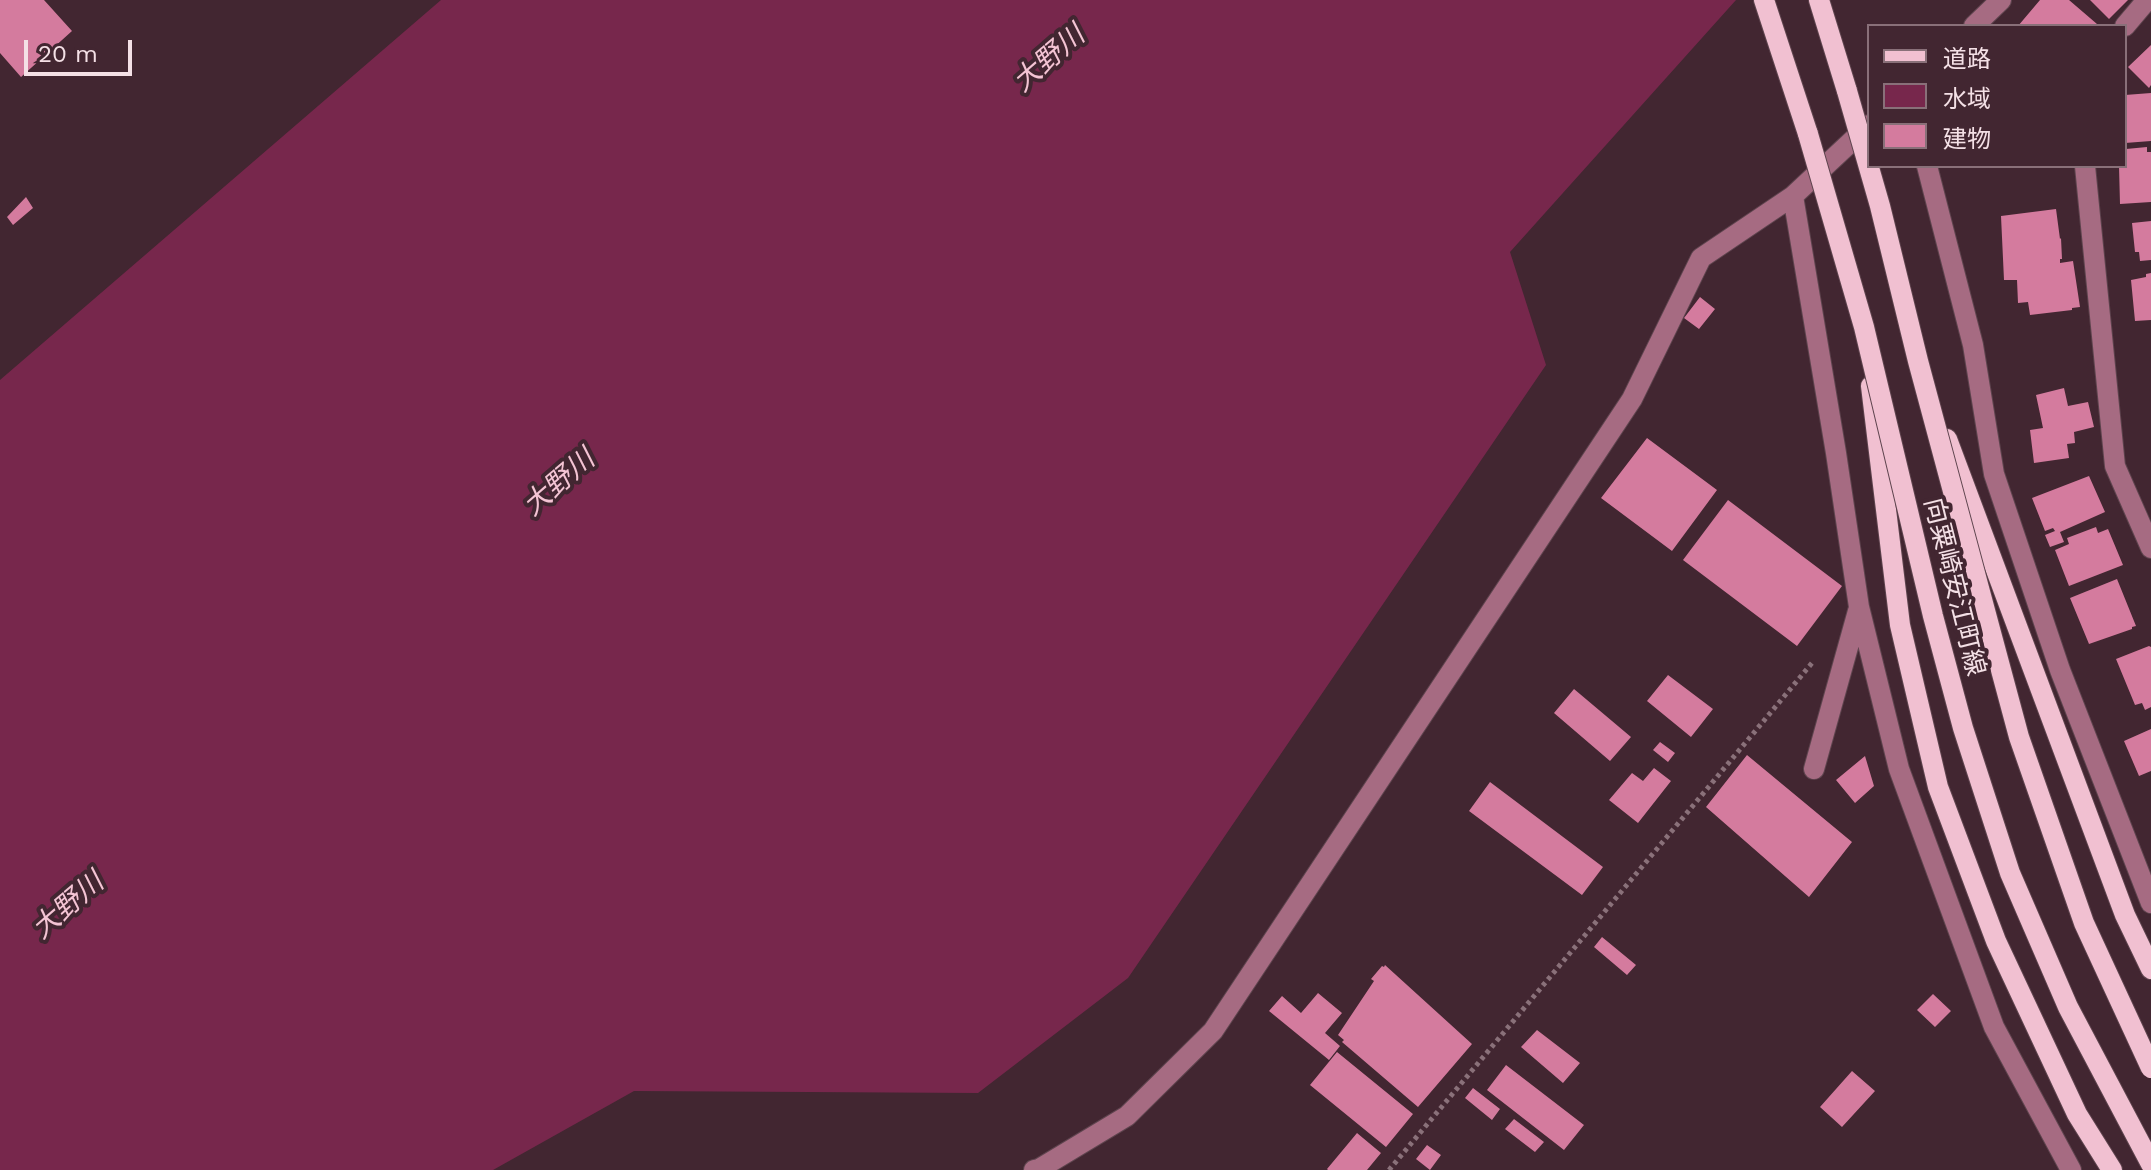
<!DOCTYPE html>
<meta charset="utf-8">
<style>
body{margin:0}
#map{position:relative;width:2151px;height:1170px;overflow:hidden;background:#422631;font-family:"Work Sans","Noto Sans JP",sans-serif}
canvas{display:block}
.legend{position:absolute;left:1867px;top:24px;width:260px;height:144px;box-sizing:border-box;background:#422631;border:2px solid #897079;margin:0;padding:10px 14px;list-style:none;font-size:24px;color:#f4e0e6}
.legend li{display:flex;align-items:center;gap:16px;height:40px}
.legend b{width:40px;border:2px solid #897079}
.scale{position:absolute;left:24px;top:40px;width:108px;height:36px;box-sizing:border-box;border:4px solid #f4e0e6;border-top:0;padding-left:10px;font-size:24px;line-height:28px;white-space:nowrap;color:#f4e0e6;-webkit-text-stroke:6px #422631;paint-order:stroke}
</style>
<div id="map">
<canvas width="2151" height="1170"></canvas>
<ul class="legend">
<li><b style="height:10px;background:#f1c0d1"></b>道路</li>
<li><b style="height:22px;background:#77274c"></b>水域</li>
<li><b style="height:22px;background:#d47b9e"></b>建物</li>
</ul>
<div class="scale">20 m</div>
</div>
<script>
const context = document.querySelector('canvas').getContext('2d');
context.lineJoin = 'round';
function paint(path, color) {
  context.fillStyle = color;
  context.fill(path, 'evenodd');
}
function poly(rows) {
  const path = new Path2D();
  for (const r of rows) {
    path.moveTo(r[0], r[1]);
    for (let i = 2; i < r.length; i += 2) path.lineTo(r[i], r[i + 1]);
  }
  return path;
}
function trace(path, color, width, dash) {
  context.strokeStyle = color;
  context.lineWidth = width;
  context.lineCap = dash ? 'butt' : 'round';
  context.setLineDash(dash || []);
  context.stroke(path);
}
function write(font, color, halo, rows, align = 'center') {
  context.font = font + ' "Work Sans","Noto Sans JP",sans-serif';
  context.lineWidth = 8;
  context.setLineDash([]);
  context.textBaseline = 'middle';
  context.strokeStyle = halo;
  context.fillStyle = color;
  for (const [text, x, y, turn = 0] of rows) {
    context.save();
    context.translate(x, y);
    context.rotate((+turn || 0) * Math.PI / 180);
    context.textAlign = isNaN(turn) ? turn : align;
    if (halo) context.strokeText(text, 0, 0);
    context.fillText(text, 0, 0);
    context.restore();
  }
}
const water = poly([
 [441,0,1736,0,1510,252,1546,365,1128,978,978,1093,634,1091,493,1170,0,1170,0,380]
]);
const building = poly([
 [0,0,44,0,72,31,21,77,0,53],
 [2040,0,2069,0,2097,24,2095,26,2018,26],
 [2090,0,2128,0,2109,19],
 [2151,45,2151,85,2149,88,2128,67],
 [2151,93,2151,141,2125,143,2125,95],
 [2147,147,2147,152,2151,152,2151,202,2120,204,2119,166,2125,166,2126,149],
 [26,197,33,208,13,225,7,217],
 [2056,209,2060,239,2061,238,2062,259,2060,259,2060,263,2073,261,2080,307,2072,308,2072,310,2030,315,2028,302,2018,303,2017,280,2004,280,2001,216],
 [2151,221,2151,260,2140,261,2139,252,2135,252,2132,223],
 [2151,273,2151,320,2135,321,2131,280,2146,277,2146,274],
 [1700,297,1715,309,1699,329,1684,318],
 [2064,388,2068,406,2088,402,2094,427,2074,432,2075,443,2067,444,2069,458,2034,463,2030,430,2043,428,2036,395],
 [1647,438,1717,490,1672,551,1601,498],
 [2089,476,2105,512,2060,532,2064,542,2050,547,2045,535,2055,531,2053,528,2045,531,2032,498],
 [1728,500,1842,586,1797,646,1683,560],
 [2096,527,2098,533,2108,529,2123,565,2069,586,2055,550,2069,544,2067,538],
 [2117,579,2136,626,2132,627,2132,629,2089,644,2070,598],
 [2149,646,2151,647,2151,707,2145,710,2142,703,2135,705,2116,659],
 [1668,675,1713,709,1691,737,1647,701],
 [1574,689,1631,737,1610,761,1554,713],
 [2151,729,2151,771,2139,776,2124,741],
 [1660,742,1675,753,1668,762,1653,750],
 [1747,755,1852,842,1809,897,1706,807],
 [1865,756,1874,786,1855,803,1836,780],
 [1654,768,1671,781,1638,823,1609,800,1632,773,1643,781],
 [1490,782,1603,867,1582,895,1469,811],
 [1602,937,1636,965,1627,975,1594,947],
 [1385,965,1472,1044,1418,1107,1342,1042,1344,1040,1338,1035,1374,981,1371,979,1382,966,1384,967],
 [1318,993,1342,1013,1325,1033,1340,1046,1329,1060,1269,1011,1282,996,1301,1013],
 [1933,994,1951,1011,1935,1027,1917,1010],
 [1537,1030,1580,1063,1563,1083,1521,1047],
 [1337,1052,1413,1114,1386,1147,1310,1085],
 [1506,1065,1584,1125,1564,1150,1487,1090],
 [1852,1071,1875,1091,1842,1127,1820,1107],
 [1473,1088,1500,1109,1492,1120,1465,1098],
 [1514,1119,1544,1142,1535,1152,1505,1129],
 [1357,1133,1381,1153,1367,1170,1328,1170,1327,1169],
 [1427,1145,1441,1155,1430,1170,1416,1159]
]);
const path = poly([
 [1389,1170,1812,663]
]);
const minor = poly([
 [1974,26,2001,0],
 [2125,26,2147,0],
 [1927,166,1973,345,1994,474,2060,670,2151,903],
 [2085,166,2115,466,2151,548],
 [1793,196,1836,453,1859,607,1899,769,1994,1027,2071,1170],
 [1814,769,1858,611],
 [1034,1170,1039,1169,1127,1116,1213,1031,1632,399,1701,258,1793,196,1869,125]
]);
const major = poly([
 [1764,0,1808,134],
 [1819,0,1847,91],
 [1871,386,1900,625,1938,787,1996,941,2077,1114,2112,1170],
 [1947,439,2125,915,2151,969]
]);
const majorBridge = poly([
 [1847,91,1880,206,1918,361,2019,737,2084,923,2151,1068],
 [1808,134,1864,327,1933,616,1963,728,2010,873,2068,1007,2151,1164]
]);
const streetNames = [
 ["向粟崎安江町線",1954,587,76]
];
const waterNames = [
 ["大野川",1049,59,-41],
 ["大野川",559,483,-41],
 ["大野川",68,906,-41]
];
paint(water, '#77274c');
paint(building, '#d47b9e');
trace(minor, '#5e444e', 22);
trace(major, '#5e444e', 22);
trace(path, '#8a717a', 5, [4, 4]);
trace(minor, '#a66b82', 20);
trace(major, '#f1c0d1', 20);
trace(majorBridge, '#5e444e', 22, []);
trace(majorBridge, '#f1c0d1', 20);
write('26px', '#f4e0e6', '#422631', streetNames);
write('italic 28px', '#f4c4d4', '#422631', waterNames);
</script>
